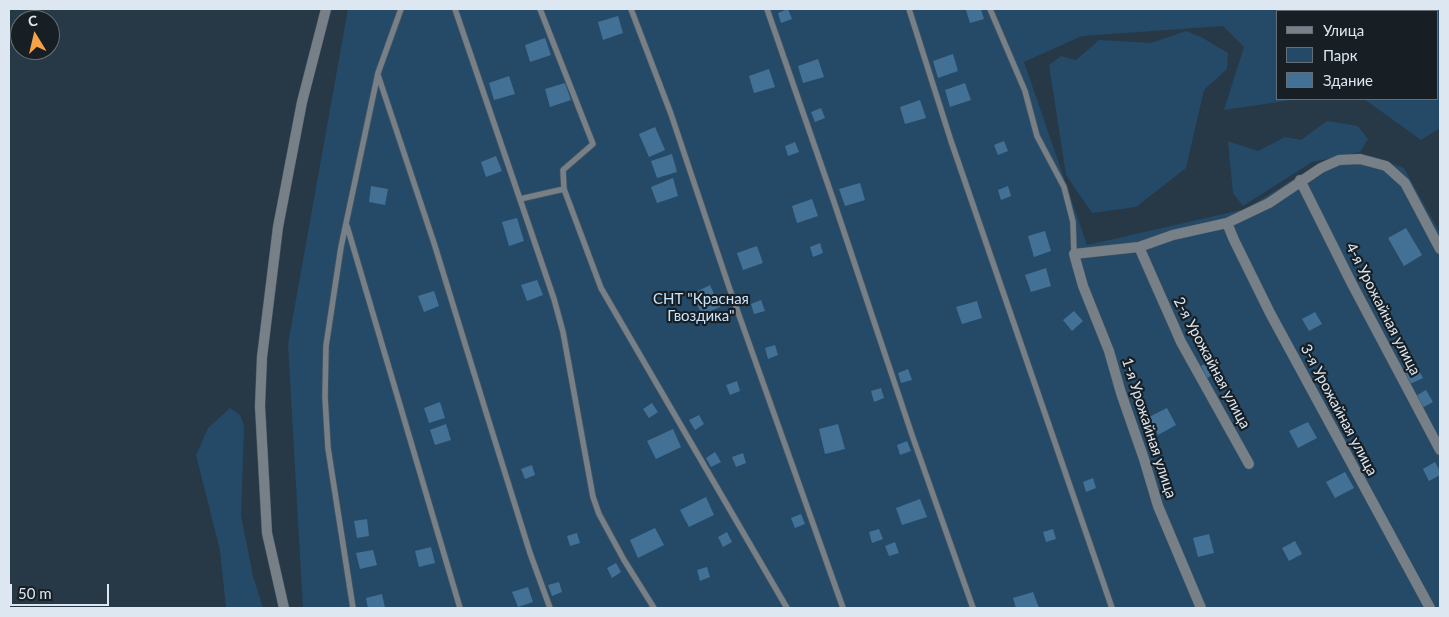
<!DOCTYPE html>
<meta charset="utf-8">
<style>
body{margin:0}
#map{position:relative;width:1449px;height:617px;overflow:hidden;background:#273847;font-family:Lato,sans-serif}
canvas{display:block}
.frame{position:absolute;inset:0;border:10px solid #dde7f1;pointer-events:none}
.legend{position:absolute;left:1276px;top:10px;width:162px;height:90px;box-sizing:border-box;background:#171f25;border:1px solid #666f77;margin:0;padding:6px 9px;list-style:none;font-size:15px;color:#dde7f1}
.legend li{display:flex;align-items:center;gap:10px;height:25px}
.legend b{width:25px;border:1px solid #666f77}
.north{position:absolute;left:10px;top:10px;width:50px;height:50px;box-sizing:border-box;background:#171f25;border:1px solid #666f77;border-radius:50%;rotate:351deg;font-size:14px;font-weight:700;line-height:20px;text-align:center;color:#dde7f1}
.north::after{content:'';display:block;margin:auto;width:18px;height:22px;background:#f6a247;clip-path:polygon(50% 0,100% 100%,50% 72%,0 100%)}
.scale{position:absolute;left:10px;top:584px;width:99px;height:22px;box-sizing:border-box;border:2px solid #dde7f1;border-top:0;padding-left:6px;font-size:15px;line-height:18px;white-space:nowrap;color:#dde7f1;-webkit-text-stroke:4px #171f25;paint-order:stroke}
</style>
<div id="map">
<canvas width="1449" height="617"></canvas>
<div class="frame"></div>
<ul class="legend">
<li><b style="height:6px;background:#777f87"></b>Улица</li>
<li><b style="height:14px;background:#244a68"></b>Парк</li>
<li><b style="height:14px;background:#437196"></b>Здание</li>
</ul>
<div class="north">С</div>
<div class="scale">50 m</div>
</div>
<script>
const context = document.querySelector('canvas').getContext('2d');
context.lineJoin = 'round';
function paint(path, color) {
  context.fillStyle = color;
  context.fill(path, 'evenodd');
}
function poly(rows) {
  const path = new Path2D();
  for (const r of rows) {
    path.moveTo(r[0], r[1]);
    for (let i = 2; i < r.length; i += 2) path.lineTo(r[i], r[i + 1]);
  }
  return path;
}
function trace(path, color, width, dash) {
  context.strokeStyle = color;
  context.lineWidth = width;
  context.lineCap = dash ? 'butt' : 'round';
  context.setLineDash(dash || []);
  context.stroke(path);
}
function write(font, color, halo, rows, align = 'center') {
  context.font = font + ' Lato,sans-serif';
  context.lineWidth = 4.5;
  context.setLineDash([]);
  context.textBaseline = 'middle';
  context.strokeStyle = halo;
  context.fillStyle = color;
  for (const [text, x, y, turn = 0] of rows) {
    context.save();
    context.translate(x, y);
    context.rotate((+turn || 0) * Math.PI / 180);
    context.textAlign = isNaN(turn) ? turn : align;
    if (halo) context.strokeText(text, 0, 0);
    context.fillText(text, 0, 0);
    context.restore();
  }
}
const green = poly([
 [348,9,1440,9,1440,128,1421,140,1364,99,1438,99,1438,11,1278,11,1278,99,1299,99,1224,110,1244,47,1223,26,1082,36,1024,62,1087,245,1246,209,1319,163,1340,158,1372,156,1404,168,1440,233,1440,608,303,608,288,344],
 [1186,31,1201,37,1228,53,1227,69,1204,90,1186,168,1136,207,1092,213,1066,175,1049,65,1061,56,1076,60,1099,40,1151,43],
 [1327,121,1358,126,1368,139,1360,152,1312,162,1243,206,1233,193,1228,141,1258,151,1285,137,1301,140],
 [230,408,240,415,244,426,241,516,253,576,263,608,226,608,220,550,196,455,208,428]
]);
const building = poly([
 [788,9,792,19,781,23,778,13],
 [969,9,981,9,984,19,970,23,966,10],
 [618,16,623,33,603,40,598,22],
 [545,38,551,55,530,62,525,45],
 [953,54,958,71,938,78,933,61],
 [818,59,824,77,803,83,798,66],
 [769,69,775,87,754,93,749,76],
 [509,76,515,94,494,100,489,83],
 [565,83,571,100,550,107,545,89],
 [965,83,971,100,950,107,945,90],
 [920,100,926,118,905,124,900,107],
 [821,108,825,118,815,122,811,112],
 [655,127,665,150,649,157,639,134],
 [1004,141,1008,151,998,155,994,145],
 [795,142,799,152,788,156,785,146],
 [672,154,677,172,657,178,651,161],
 [496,156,502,171,486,177,481,162],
 [673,178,678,196,657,203,651,187],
 [860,183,865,200,845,206,839,189],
 [371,186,388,189,385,205,369,202],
 [1008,186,1011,196,1001,200,998,190],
 [812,199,818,216,797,223,792,206],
 [517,218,524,241,509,246,502,222],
 [1406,228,1422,255,1404,266,1388,238],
 [1045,231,1051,251,1034,257,1028,236],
 [820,243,823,253,813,257,810,247],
 [757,246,763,263,743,270,737,253],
 [1046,268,1051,286,1031,292,1025,275],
 [537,280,543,295,527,301,521,285],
 [710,285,720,307,702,315,692,294],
 [434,291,439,306,424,312,418,296],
 [761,300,765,311,754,314,751,304],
 [977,301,982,318,962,324,956,307],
 [1074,311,1083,321,1072,331,1063,320],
 [1315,312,1322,324,1309,331,1302,319],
 [775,345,778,355,768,359,765,348],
 [1213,359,1220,371,1207,378,1201,366],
 [1416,365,1423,378,1410,384,1403,372],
 [908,369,912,380,901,383,898,373],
 [737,381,740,391,730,395,726,385],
 [881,388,884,398,874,402,871,391],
 [1426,390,1433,402,1420,409,1414,397],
 [440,402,445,418,429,423,424,408],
 [652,403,658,412,649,418,643,409],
 [1167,408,1176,425,1158,435,1149,417],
 [699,415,704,424,695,430,689,420],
 [1308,422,1317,438,1298,448,1289,431],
 [446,424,451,440,435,445,430,430],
 [838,424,845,449,825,454,819,429],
 [673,429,681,447,656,459,647,441],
 [907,441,911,451,900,455,897,445],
 [715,452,721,462,711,467,706,458],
 [743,453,746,463,736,467,732,457],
 [1435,462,1440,471,1440,475,1429,481,1423,469],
 [532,465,535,475,525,479,521,469],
 [1345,472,1354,488,1335,498,1326,482],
 [1093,478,1096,488,1086,492,1083,482],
 [706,497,714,515,689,527,680,510],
 [920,499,927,517,902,525,896,508],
 [801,514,805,524,795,528,791,518],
 [367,519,369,536,357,538,354,521],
 [655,528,664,545,638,558,630,540],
 [879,529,883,539,872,543,869,532],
 [1053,529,1056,539,1046,542,1043,532],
 [727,532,732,542,723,547,718,537],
 [577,533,580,543,570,546,567,536],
 [1209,534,1214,553,1198,557,1193,538],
 [1295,541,1302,554,1289,561,1282,548],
 [895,542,899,553,889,556,885,546],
 [431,547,435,563,419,567,415,551],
 [373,550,377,565,360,569,356,553],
 [616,563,621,572,612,578,607,568],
 [707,567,710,577,700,581,697,570],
 [559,582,562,592,552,596,548,585],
 [528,587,533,602,518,607,512,592],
 [1033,592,1039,608,1016,608,1013,598],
 [382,594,385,608,368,608,366,598]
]);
const lane = poly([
 [455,9,554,299,563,332,593,497,599,514,624,560,654,608],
 [540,9,593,144,563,170,564,189,601,288,787,608],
 [631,9,671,114,729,287,843,608],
 [767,9,833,199,912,435,973,608],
 [909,9,951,141,1112,608],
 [990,9,1025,91,1037,136,1064,187,1073,222,1074,254],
 [378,75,434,243,486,412,530,553,550,608],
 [520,199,564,189],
 [347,226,460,608],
 [353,608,328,448,325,397,326,346,341,247,378,73,401,9]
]);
const street = poly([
 [1300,180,1352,284,1440,450],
 [1227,223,1234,240,1270,313,1430,608],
 [1139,247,1181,342,1249,464],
 [284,608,267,533,260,406,262,357,278,227,302,102,326,9],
 [1201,608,1158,506,1144,459,1121,393,1109,351,1083,286,1074,254,1139,247,1173,235,1227,223,1269,203,1321,168,1339,160,1360,159,1386,166,1405,183,1440,249]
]);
const parkNames = [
 ["СНТ \"Красная",701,299],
 ["Гвоздика\"",701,316]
];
const streetNames = [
 ["4-я Урожайная улица",1383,309,63],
 ["2-я Урожайная улица",1212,363,62],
 ["3-я Урожайная улица",1339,410,62],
 ["1-я Урожайная улица",1149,428,72]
];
paint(green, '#244a68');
paint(building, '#437196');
trace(lane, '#445462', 7);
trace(street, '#445462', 11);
trace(lane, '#777f87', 5.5);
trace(street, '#777f87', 10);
write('15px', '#c8e3fa', '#171f25', parkNames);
write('15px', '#dde7f1', '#171f25', streetNames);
</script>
